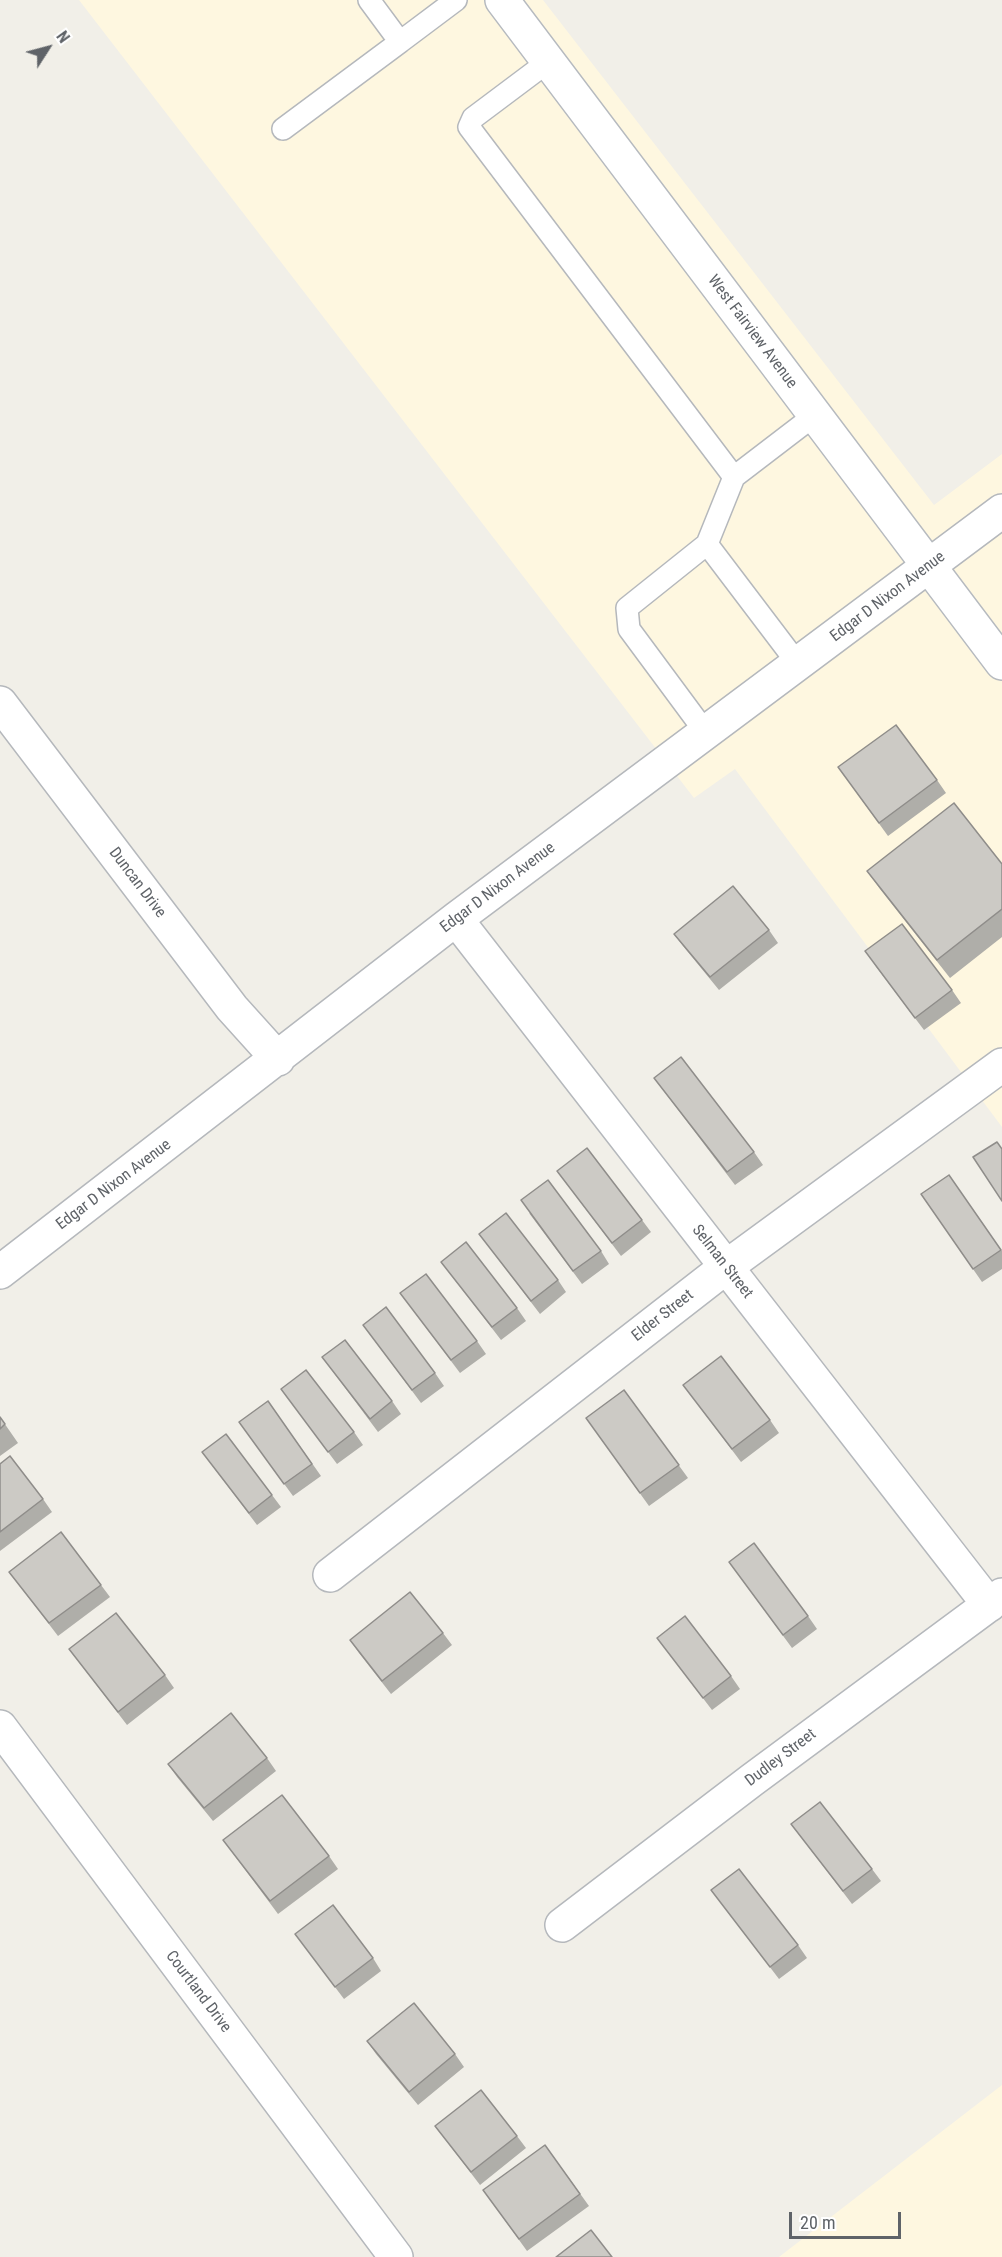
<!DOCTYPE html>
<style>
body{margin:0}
#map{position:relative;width:1002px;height:2257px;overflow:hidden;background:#f1efe8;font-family:"Roboto Condensed",sans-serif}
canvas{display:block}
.north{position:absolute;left:18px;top:18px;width:60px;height:60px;-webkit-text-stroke:4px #fff;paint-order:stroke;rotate:54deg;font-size:16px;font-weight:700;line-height:24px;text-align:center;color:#5f6368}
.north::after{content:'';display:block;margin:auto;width:21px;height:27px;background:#5f6368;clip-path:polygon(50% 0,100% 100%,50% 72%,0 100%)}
.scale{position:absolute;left:789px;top:2212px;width:112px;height:27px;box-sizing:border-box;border:3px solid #5f6368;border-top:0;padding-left:8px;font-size:18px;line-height:21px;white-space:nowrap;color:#5f6368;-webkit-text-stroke:4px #fff;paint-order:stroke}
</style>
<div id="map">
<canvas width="1002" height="2257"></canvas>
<div class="north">N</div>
<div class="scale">20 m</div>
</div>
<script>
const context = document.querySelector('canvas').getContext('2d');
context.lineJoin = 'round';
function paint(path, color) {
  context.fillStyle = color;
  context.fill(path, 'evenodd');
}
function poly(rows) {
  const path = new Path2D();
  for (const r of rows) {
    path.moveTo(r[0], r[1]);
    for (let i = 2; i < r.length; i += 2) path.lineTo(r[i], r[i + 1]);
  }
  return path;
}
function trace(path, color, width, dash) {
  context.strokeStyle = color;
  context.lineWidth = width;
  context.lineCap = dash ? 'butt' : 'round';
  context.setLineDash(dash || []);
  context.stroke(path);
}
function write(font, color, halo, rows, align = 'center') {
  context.font = font + ' "Roboto Condensed",sans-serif';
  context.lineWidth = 6;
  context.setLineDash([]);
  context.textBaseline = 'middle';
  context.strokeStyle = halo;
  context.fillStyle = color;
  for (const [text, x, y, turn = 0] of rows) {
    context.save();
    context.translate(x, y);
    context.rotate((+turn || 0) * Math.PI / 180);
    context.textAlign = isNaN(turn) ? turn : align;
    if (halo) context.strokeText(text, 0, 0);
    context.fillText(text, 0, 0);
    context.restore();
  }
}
const commercial = poly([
 [79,0,543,0,934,505,1002,454,1002,1127,735,769,694,798],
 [1002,2085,1002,2257,779,2257]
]);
const service = poly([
 [400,42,456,0],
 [549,61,473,118,469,127,734,477,815,415],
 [283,129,400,42,369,0],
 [734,477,707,544,798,664],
 [706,733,629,629,627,608,707,544]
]);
const minor = poly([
 [0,703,232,1008,278,1059],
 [456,919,989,1605],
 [0,1272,456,919,1002,511],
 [330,1575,726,1267,1002,1065],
 [0,1727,396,2257],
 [562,1925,752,1780,1002,1595]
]);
const secondary = poly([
 [502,0,1002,663]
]);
const wall = poly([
 [838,767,937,780,946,793,888,836],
 [1002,864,1002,937,950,978,880,889,867,871],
 [769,930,778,943,719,990,683,946,674,934],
 [874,964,952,990,961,1003,924,1030],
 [654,1078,754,1152,763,1165,735,1185],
 [557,1171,642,1220,651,1232,621,1256],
 [949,1175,1002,1251,1002,1269,982,1282,921,1194],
 [529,1213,601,1251,609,1264,582,1284],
 [479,1234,558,1280,566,1292,540,1314],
 [441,1262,517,1308,526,1321,501,1340],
 [400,1293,477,1341,486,1354,460,1373],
 [363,1325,435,1373,444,1386,421,1403],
 [322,1357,392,1401,401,1414,378,1432],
 [683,1385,770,1420,779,1433,741,1462],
 [281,1389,354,1432,363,1445,337,1464],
 [624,1390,688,1478,649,1506,586,1418],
 [268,1401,321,1476,293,1496,239,1422],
 [0,1417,18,1443,0,1456],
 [202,1452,272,1495,281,1507,257,1525],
 [0,1464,43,1499,52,1512,0,1551],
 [729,1562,808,1616,817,1629,792,1648],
 [9,1572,101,1585,110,1597,58,1636],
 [443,1633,452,1645,391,1694,359,1653,350,1640],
 [657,1638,731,1676,740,1689,712,1710],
 [69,1649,165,1675,174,1688,127,1725],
 [267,1758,276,1771,213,1821,177,1777,168,1764],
 [791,1824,872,1869,881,1881,852,1904],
 [223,1840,329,1856,338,1869,278,1914],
 [711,1890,798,1945,807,1958,779,1979],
 [304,1946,373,1958,381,1971,344,1999],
 [367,2041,455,2054,464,2067,418,2105,376,2054],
 [435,2126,517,2136,526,2148,480,2185],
 [545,2145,589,2206,527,2251,483,2190]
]);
const building = poly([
 [896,725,937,780,879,823,838,767,896,725],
 [954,803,1002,864,1002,909,937,960,867,871,954,803],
 [733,886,769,930,710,977,674,934,733,886],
 [902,924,952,990,915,1018,865,951,902,924],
 [681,1057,754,1152,727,1172,654,1078,681,1057],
 [997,1142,1002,1149,1002,1201,973,1157,997,1142],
 [587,1148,642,1220,612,1243,557,1171,587,1148],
 [949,1175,1001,1250,973,1269,921,1194,949,1175],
 [548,1180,601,1251,573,1271,521,1200,548,1180],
 [506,1213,558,1280,531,1301,479,1234,506,1213],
 [466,1242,517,1308,492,1327,441,1262,466,1242],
 [426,1274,477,1341,451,1360,400,1293,426,1274],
 [386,1307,435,1373,412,1390,363,1325,386,1307],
 [345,1340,392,1401,370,1419,322,1357,345,1340],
 [721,1356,770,1420,732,1449,683,1385,721,1356],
 [306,1370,354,1432,328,1452,281,1389,306,1370],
 [624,1390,679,1465,640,1493,586,1418,624,1390],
 [268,1401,312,1464,284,1484,239,1422,268,1401],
 [0,1417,5,1424,0,1429,0,1417],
 [226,1434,272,1495,249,1513,202,1452,226,1434],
 [10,1456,43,1499,0,1532,0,1464,10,1456],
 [61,1532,101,1585,49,1623,9,1572,61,1532],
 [754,1543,808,1616,783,1635,729,1562,754,1543],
 [410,1592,443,1633,382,1681,350,1640,410,1592],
 [116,1613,165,1675,118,1712,69,1649,116,1613],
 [685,1616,731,1676,703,1698,657,1638,685,1616],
 [231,1713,267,1758,204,1808,168,1764,231,1713],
 [282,1795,329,1856,270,1901,223,1840,282,1795],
 [820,1802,872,1869,843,1891,791,1824,820,1802],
 [739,1869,798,1945,770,1967,711,1890,739,1869],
 [333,1905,373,1958,335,1987,295,1934,333,1905],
 [414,2003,455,2054,409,2092,367,2041,414,2003],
 [481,2090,517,2136,471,2172,435,2126,481,2090],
 [545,2145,580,2194,519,2239,483,2190,545,2145],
 [591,2230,612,2257,556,2257,591,2230]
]);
const streetNames = [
 ["West Fairview Avenue",752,332,53],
 ["Edgar D Nixon Avenue",888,597,-37],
 ["Duncan Drive",137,883,53],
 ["Edgar D Nixon Avenue",498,888,-37],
 ["Edgar D Nixon Avenue",114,1185,-37],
 ["Selman Street",722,1262,52],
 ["Elder Street",663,1316,-38],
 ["Dudley Street",781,1758,-37],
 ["Courtland Drive",198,1992,53]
];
paint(commercial, '#fef7e0');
trace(service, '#b5b8bc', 24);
trace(minor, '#b5b8bc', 36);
trace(secondary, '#b6babf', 36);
trace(service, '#fff', 21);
trace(minor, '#fff', 33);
trace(secondary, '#fff', 33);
paint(wall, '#afaea9');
paint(building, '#cccac5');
trace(building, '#8f8d8a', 1.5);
write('16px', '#5f6368', '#fff', streetNames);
</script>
